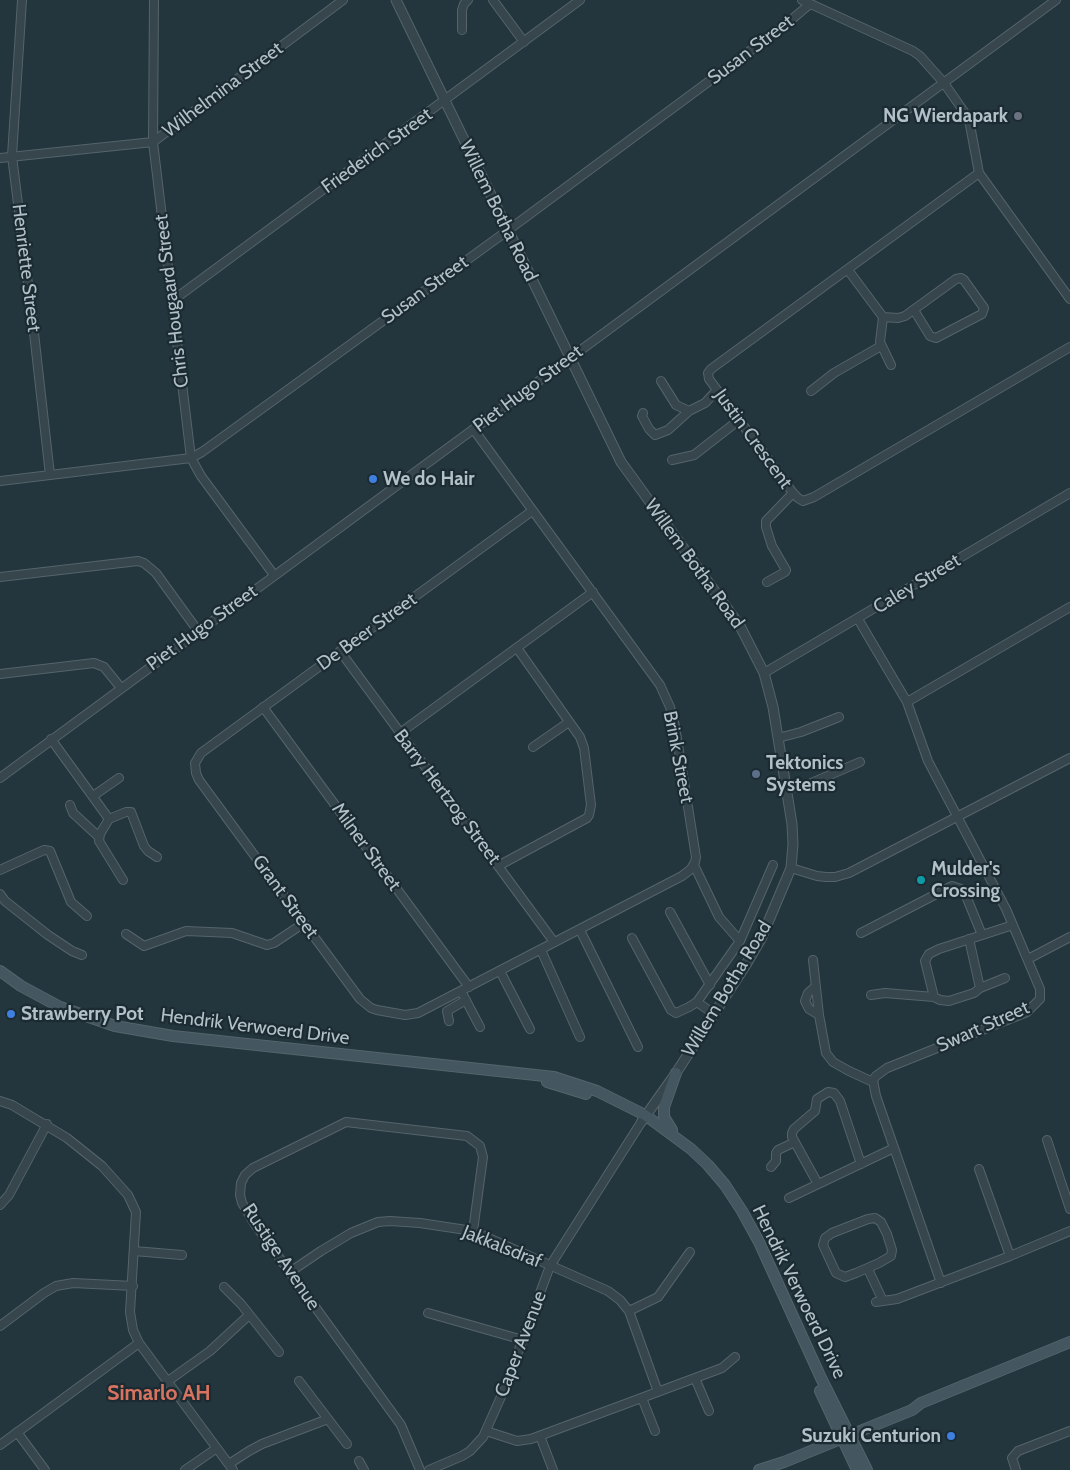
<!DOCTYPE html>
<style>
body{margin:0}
canvas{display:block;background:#23353d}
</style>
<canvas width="1070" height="1470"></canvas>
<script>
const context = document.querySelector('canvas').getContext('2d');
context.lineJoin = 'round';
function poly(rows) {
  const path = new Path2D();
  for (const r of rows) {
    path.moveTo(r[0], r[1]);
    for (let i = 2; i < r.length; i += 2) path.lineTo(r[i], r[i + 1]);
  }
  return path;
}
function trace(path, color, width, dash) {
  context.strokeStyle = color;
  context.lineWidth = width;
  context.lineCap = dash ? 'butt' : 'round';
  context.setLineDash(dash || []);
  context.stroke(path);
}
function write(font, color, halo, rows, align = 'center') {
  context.font = font + ' Cabin,sans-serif';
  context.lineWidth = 4.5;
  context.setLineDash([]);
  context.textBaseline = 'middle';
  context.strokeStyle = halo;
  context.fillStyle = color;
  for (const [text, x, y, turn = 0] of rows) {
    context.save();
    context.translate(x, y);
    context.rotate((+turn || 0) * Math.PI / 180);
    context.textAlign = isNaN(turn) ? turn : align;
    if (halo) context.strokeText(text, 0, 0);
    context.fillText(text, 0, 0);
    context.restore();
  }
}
const minor = poly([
 [22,0,12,156,33,324,50,475],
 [154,0,153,142,191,458,201,476,274,575],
 [493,0,524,42],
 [802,0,913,51,920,56,944,83,967,116,970,125,979,173,1070,299],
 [462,30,462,10,464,4,468,0],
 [0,158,153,142,343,0],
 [979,173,711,369,708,373,709,379,793,493,798,498,803,501,814,497,1070,347],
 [848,270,883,317],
 [172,301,580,0],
 [883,317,898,318,905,316,956,279,961,278,964,280,984,308,982,314,936,338,930,336,914,310],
 [883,317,880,342,891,365],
 [661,381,676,405,689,411,705,403,717,390],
 [811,391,834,373,881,346],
 [643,413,642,416,649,429,655,435,668,430,689,411],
 [474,430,660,685,670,707,675,726,696,857,695,862,691,869,682,876,418,1013,405,1015,377,1010,371,1008,360,999,304,923,199,780,196,773,195,763,201,753,532,511],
 [672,460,694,455,739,420],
 [0,481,191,458,202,452,507,231,785,25,810,4],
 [0,577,138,561,144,563,156,573,198,631],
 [767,582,785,572,786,570,772,546,766,527,766,521,793,493],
 [858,619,907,702,928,761,1006,909,1040,989,1040,999,1027,1012,887,1068,876,1076,873,1080,876,1096,941,1283],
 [340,651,554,942],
 [764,673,1070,493],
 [0,674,94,663,104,667,121,688],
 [907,702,1070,607],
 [263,707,469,987],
 [400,733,593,592],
 [778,738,801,732,839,717],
 [51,739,109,819],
 [533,747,569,722],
 [0,778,1056,0],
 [786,789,809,784,860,762],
 [93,796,119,778],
 [70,805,73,813,99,837],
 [694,865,719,917,740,941],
 [498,866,587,818,589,815,591,805,584,748,580,737,517,648],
 [791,868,817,876,826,877,835,877,849,873,1070,758],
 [0,870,44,850,50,851,71,902,87,916],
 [123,880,99,841,100,834,109,819,126,812,131,812,144,846,148,851,157,857],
 [0,894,5,901,48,935,72,951,82,955],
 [670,912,710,985],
 [580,930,638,1047],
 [861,933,952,886,961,889,966,896,982,935],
 [126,934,144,946,186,931,232,933,267,945,274,943,304,923],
 [632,938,671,1010,676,1013,689,1007,697,1002,740,941,773,865],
 [541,950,580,1037],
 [1028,959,1070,937],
 [813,960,819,1015,826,1053,833,1062,849,1071,873,1082],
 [500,971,530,1029],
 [816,986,808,993,805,1001,809,1009,819,1015],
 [980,988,1005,978],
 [461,991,480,1027],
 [871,995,885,993,934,997,940,1000,949,1001,974,993,980,988,969,939],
 [934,997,925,961,929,954,939,949,1013,925],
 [697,1002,714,1014],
 [449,1021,447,1011,466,1000],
 [0,1101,12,1105,67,1138,102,1166,128,1195,136,1212,130,1312,133,1330,139,1343,233,1470],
 [1047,1140,1070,1209],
 [771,1167,776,1161,776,1153,778,1150,795,1142],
 [979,1169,1010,1256],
 [818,1184,792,1137,792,1133,794,1129,815,1111,817,1099,828,1092,834,1093,840,1101,861,1164],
 [789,1198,894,1148],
 [0,1205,9,1195,47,1124],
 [875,1218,881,1222,887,1234,892,1250,891,1256,879,1263,856,1273,845,1277,836,1273,823,1245,825,1238,832,1233,868,1219,875,1218],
 [134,1251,182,1255],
 [868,1269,883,1301],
 [290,1272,321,1251,351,1233,378,1222,390,1221,420,1223,473,1231,608,1291,620,1300,629,1311,658,1392],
 [224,1287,241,1304,279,1352],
 [876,1302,897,1299,1010,1256,1070,1231],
 [629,1311,658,1297,690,1252],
 [428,1313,523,1340],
 [0,1326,44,1293,56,1286,73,1283,133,1286],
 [695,1378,709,1411],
 [168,1381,210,1351,249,1315],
 [299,1381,347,1444],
 [642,1398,655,1431],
 [486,1431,517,1441,531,1439,722,1368,735,1357],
 [17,1432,45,1470],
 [540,1436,553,1470],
 [0,1445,139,1343],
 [359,1461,364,1470],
 [229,1464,249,1451,262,1444,328,1419],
 [185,1470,217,1448],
 [420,1470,401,1425,254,1223,242,1203,240,1195,241,1183,245,1175,253,1168,346,1122,467,1136,480,1146,483,1157,473,1231],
 [429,1470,462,1456,470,1451,483,1437,504,1390,550,1266,642,1121],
 [1016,1470,1012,1458,1018,1451,1070,1431]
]);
const tertiary = poly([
 [396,0,621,462,740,626,764,673,773,707,792,824,793,844,791,868,761,939,747,963,676,1073,642,1121]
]);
const secondary = poly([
 [0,971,21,986,60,1007,115,1026,173,1036,554,1077,597,1091,645,1115,691,1149,708,1165,725,1185,742,1211,759,1242,821,1378,867,1470],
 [547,1082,586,1094],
 [672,1130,664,1117,664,1107,676,1073],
 [820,1391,857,1470],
 [759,1470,784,1462,912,1410,921,1403,1070,1342]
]);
const markers = [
 [1018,116,5,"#6b7280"],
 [373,479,5,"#3f7fe0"],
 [756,774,5,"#5c6f8a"],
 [921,880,5,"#0f9aa8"],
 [11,1014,5,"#3f7fe0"],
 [951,1436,5,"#3f7fe0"]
];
const streetNames = [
 ["Susan Street",751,50,-37],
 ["Wilhelmina Street",223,90,-37],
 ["Friederich Street",377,151,-36],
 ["Willem Botha Road",498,211,64],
 ["Henriette Street",26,268,83],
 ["Susan Street",425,290,-36],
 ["Chris Hougaard Street",172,301,-97],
 ["Piet Hugo Street",528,389,-37],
 ["Justin Crescent",753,439,54],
 ["Willem Botha Road",694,564,54],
 ["Caley Street",917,584,-31],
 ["Piet Hugo Street",202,628,-36],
 ["De Beer Street",367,632,-36],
 ["Brink Street",678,757,79],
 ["Barry Hertzog Street",447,797,53],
 ["Milner Street",366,847,54],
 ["Grant Street",285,897,54],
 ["Willem Botha Road",727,989,-59],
 ["Hendrik Verwoerd Drive",255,1027,7],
 ["Swart Street",983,1027,-24],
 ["Jakkalsdraf",502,1247,22],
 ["Rustige Avenue",281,1257,56],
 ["Hendrik Verwoerd Drive",799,1292,64],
 ["Caper Avenue",521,1344,-69]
];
const poiNames = [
 ["NG Wierdapark",1008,116,"right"],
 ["We do Hair",383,479],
 ["Tektonics",766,763],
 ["Systems",766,785],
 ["Mulder's",931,869],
 ["Crossing",931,891],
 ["Strawberry Pot",21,1014],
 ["Suzuki Centurion",941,1436,"right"]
];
const quarterNames = [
 ["Simarlo AH",159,1394]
];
trace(minor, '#55646b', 10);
trace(tertiary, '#55646b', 11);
trace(secondary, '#55646b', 12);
trace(minor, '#37464d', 8);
trace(tertiary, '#37464d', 9);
trace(secondary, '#445660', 10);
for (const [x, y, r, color] of markers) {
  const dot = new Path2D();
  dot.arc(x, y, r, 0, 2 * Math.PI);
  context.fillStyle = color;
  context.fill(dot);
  trace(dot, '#1c2b32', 2);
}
write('19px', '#b2c1c9', '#1c2b32', streetNames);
write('bold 19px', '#b2c1c9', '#1c2b32', poiNames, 'left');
write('bold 21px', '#d7735f', '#1c2b32', quarterNames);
</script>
